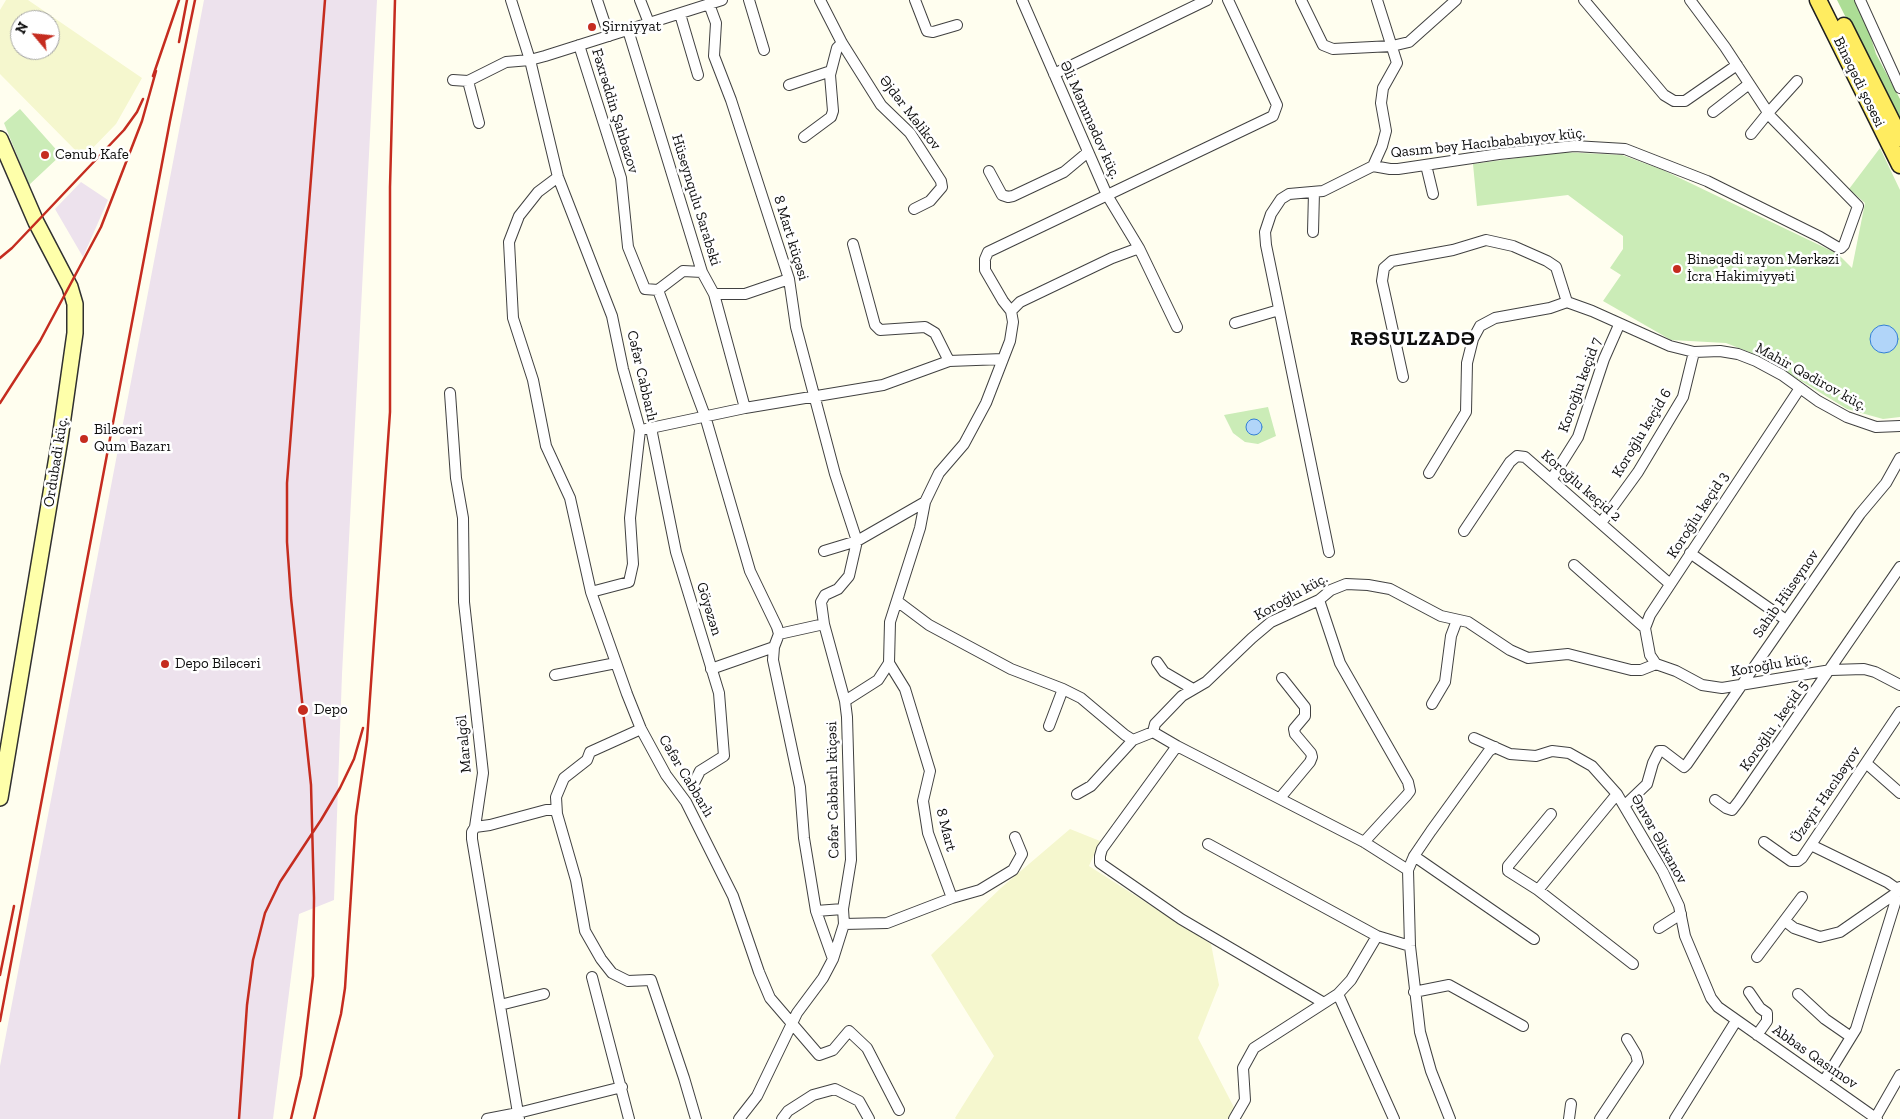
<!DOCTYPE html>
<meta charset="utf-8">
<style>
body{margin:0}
#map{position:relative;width:1900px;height:1119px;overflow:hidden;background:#fffeef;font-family:"Zilla Slab",serif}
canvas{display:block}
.north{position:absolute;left:10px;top:10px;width:50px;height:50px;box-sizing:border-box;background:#fff;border:1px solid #9f9f9f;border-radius:50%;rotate:298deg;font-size:14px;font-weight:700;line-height:20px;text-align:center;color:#0e0e0e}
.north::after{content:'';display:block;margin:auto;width:18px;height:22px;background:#c52c1f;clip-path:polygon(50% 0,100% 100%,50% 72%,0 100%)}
</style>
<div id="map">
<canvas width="1900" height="1119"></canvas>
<div class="north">N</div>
</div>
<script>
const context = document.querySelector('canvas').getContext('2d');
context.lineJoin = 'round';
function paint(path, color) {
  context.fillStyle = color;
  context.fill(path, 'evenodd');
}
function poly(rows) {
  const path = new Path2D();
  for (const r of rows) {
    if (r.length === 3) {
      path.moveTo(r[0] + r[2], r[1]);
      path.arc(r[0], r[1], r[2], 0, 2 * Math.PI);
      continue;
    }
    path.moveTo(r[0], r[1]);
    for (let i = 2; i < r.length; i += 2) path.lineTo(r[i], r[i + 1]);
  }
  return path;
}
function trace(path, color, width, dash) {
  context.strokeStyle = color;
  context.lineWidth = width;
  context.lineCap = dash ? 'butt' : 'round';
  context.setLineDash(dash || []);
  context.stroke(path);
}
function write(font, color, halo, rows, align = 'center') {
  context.font = font + ' "Zilla Slab",serif';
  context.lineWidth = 5;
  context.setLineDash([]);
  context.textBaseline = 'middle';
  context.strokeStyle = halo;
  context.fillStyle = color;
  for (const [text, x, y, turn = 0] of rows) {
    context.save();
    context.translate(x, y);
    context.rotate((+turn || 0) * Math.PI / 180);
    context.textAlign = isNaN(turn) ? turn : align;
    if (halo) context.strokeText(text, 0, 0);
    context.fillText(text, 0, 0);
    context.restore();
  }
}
const industrial = poly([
 [204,0,377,0,342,674,334,900,299,914,273,1119,0,1119,0,1066],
 [81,182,108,200,83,257,55,209]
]);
const farmland = poly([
 [6,0,28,0,142,78,116,124,83,158,0,74,0,10],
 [20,20,50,20,50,50,20,50],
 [1070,829,1100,841,1089,866,1211,944,1219,985,1198,1038,1240,1119,956,1119,955,1118,994,1056,931,955,1002,887]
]);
const green = poly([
 [20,109,61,155,29,185,4,123],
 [1880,148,1900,190,1900,417,1883,419,1847,409,1762,357,1726,343,1671,340,1603,301,1621,275,1610,268,1623,249,1623,236,1568,195,1477,206,1473,164,1561,152,1622,155,1663,170,1838,254,1852,268,1865,203,1849,189],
 [1268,407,1276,436,1258,444,1245,442,1233,433,1224,415]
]);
const forest = poly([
 [1837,0,1854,0,1859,8,1869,31,1876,54,1900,99,1900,125]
]);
const water = poly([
 [1884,339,14],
 [1254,427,8]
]);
const street = poly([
 [511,0,530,60,558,177,612,316,623,369,640,430,630,518,633,564,629,582,591,592],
 [597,0,609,36],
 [640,0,649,23],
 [749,0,764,50],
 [820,0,842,43,881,105,910,133,941,181,942,187,930,201,914,209],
 [915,0,927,31,933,32,957,25],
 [1022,0,1107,195,1139,248,1177,327],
 [1301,0,1323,45,1333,49,1392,46,1409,42,1456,0],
 [1584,0,1664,95,1674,101,1685,101,1737,65],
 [1860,0,1900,88],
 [709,4,716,23,714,56,731,100,789,279,796,327,835,474,857,541,849,576,838,589,825,595,821,602,824,624],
 [680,14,698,75],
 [628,30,702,272,714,294,745,408],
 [579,45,621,178,628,247,645,289,658,290],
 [1054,74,1207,0],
 [453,80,468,81,506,62,530,60,545,56,722,0],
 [468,81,479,123],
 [789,85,831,71],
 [1713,112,1749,84],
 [1751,134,1768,113,1797,81],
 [804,137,831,117,833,111,830,75,837,48,842,43],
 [1426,165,1433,194],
 [1373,166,1382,146,1386,131,1381,103,1383,88,1397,63,1377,0],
 [989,171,1002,195,1008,197,1013,196,1064,172,1088,152],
 [558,177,538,192,519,216,509,242,513,318,533,380,546,446,570,498,591,592,627,694,641,729,666,775,686,802,733,896,759,972,770,998,819,1055,833,1050,849,1031,867,1048,899,1110],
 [1313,232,1314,192],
 [853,244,875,325,880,330,925,327,935,333,949,361],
 [658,290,705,416,750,571,777,627,779,634,824,624,845,701,847,717,851,860,843,909,844,924,833,959,823,978,797,1013,757,1096,739,1119],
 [658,290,683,271,702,272],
 [714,294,745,294,789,279],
 [1567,302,1592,311,1670,346,1694,352,1720,351,1738,354,1756,361,1782,375,1818,401,1847,417,1876,427,1900,426],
 [1011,311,1003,301,985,270,985,259,988,252,1273,116,1277,105,1228,0],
 [1235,323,1279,310],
 [1403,377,1382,281,1384,268,1392,261,1453,250,1486,240,1513,246,1547,261,1556,267,1567,302],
 [450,393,456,478,463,518,464,602,483,773,475,827,472,832,472,839,519,1119],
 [651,428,676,552,719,693,724,756,700,771,693,785],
 [646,429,745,408,883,385,949,361,1003,359],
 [1429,473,1466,412,1467,363,1473,339,1480,326,1495,318,1550,308,1567,302],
 [1551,480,1578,437,1604,359,1619,325],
 [1601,523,1638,472,1683,397,1694,352],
 [1464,531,1510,462,1517,456,1525,457,1670,584],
 [824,551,857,541,925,502],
 [1329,552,1266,245,1265,232,1271,214,1281,199,1289,194,1323,191,1373,166,1390,169,1398,169,1499,154,1574,146,1625,149,1707,181,1820,237,1837,247,1841,248,1844,245,1858,206,1771,117,1725,47,1690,0],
 [1690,553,1786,620],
 [1574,565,1645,628],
 [1319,600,1340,663,1408,782,1410,791,1407,795,1364,842],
 [897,601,929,625,1011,669,1063,689,1081,698,1125,735,1133,740,1153,732,1155,724,1182,696,1206,682,1252,638,1271,622,1319,600,1331,590,1346,584,1368,585,1390,589,1441,616,1468,622,1510,650,1528,658,1568,654,1631,670,1641,670,1656,664,1676,671,1702,685,1722,688,1831,670,1864,669,1875,672,1900,685],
 [779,634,774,647,773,660,800,787,804,838,816,911,833,959],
 [1157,662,1164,672,1193,689],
 [1656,664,1650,655,1645,628,1650,615,1800,388],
 [711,669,774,647],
 [555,675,616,663],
 [845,701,878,680,889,663,890,622,920,528,925,502,939,473,964,444,986,403,1010,341,1013,322,1011,311,1020,302,1112,258,1139,248],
 [1432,704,1445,682,1451,636,1457,620],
 [1049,726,1063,689],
 [1153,732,1177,746,1364,842,1408,870],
 [1474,738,1510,754,1536,756,1552,751,1569,753,1592,766,1617,794,1663,872,1679,906,1685,936,1711,998,1718,1007,1877,1119],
 [1177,746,1102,849,1100,856,1100,863,1181,919,1324,1003],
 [1866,763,1900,793],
 [1077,794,1091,786,1133,740],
 [1280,798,1310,762,1312,757,1311,753,1295,734,1294,729,1305,716,1305,707,1282,678],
 [1715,800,1726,808,1732,810,1739,801,1900,567],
 [1624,806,1647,784,1653,763,1659,751,1663,751,1684,767,1687,764,1860,514,1886,483,1900,458],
 [557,814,556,797,564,778,587,760,590,752,641,729],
 [1551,814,1508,866,1508,871,1538,890,1633,964],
 [475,827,490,825,546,810,555,810,557,814,576,880,585,931,601,959,612,973,628,981,651,980,684,1078,696,1119],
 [1764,842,1791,861,1798,861,1802,858,1900,712],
 [1208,844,1377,936,1410,946],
 [1811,845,1887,882,1900,891],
 [1414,856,1534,939],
 [1538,890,1617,794],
 [952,898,980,890,1013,870,1022,854,1015,837],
 [816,911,843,909],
 [1785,921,1794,928,1820,937,1840,932,1899,891],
 [844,924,887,923,952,898,928,833,923,801,930,771,905,689,889,663],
 [1659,928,1681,914],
 [1757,957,1802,897],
 [592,977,629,1119],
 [1414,992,1449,985,1523,1026],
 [1749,992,1760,1008,1767,1013,1767,1021,1757,1035],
 [1338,994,1394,1119],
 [1798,994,1825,1019,1851,1037],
 [500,1005,544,994],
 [1824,1081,1856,1029,1900,887],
 [1876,1117,1900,1075],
 [487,1119,518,1113,622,1087],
 [782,1119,788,1111,813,1095,835,1089,859,1101,869,1119],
 [1234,1119,1245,1100,1243,1068,1254,1048,1338,994,1351,980,1377,936],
 [1450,1119,1431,1071,1420,1032,1410,946,1408,870,1414,856,1431,831,1489,751,1495,747],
 [1569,1119,1571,1104],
 [1600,1119,1638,1062,1636,1054,1627,1039],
 [1675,1119,1736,1021]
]);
const secondary = poly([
 [0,139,36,222,70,287,75,304,75,333,60,439,0,798]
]);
const primary = poly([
 [1818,0,1900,165],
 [1844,26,1900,138]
]);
const rail = poly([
 [179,42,187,0],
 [153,76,179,0],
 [0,258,12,248,124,130,137,112,143,99],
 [0,403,40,341,101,227,142,121,156,71],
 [0,975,14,906],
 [0,1021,170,121,195,0],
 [239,1119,247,1005,253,960,265,913,280,882,321,820,340,788,354,759,363,728],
 [291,1119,301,1076,313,976,314,898,311,785,291,598,287,542,287,483,325,0],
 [314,1119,341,1014,345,988,356,816,367,740,390,412,390,187,395,0]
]);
const markers = [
 [592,27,5,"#c52c1f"],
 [45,155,5,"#c52c1f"],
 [1677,269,5,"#c52c1f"],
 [84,439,5,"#c52c1f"],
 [165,664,5,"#c52c1f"],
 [303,710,6,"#c52c1f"]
];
const poiNames = [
 ["Şirniyyat",602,27],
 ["Cənub Kafe",55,155],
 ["Binəqədi rayon Mərkəzi",1687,260],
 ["İcra Hakimiyyəti",1687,277],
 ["Biləcəri",94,430],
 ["Qum Bazarı",94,447],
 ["Depo Biləcəri",175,664],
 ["Depo",314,710]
];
const streetNames = [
 ["Binəqədi şosesi",1859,82,64],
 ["Fəxrəddin Şahbazov",615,111,73],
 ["Əjdər Məlikov",910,113,52],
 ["Əli Məmmədov küç.",1090,120,66],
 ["Qasım bəy Hacıbababıyov küç.",1488,143,-6],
 ["Hüseynqulu Sarabski",696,200,73],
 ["8 Mart küçəsi",791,238,73],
 ["Cəfər Cabbarlı",642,376,77],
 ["Mahir Qədirov küç.",1811,377,29],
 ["Koroğlu keçid 7",1580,385,-70],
 ["Koroğlu keçid 6",1642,433,-59],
 ["Ordubadi küç.",56,462,-81],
 ["Koroğlu keçid 2",1581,486,41],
 ["Koroğlu keçid 3",1698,515,-57],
 ["Sahib Hüseynov",1786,594,-55],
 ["Koroğlu küç.",1291,597,-29],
 ["Göyəzən",709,609,73],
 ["Koroğlu küç.",1771,665,-10],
 ["Koroğlu , keçid 5",1774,726,-55],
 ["Maralgöl",464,744,-95],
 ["Cəfər Cabbarlı",686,776,59],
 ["Cəfər Cabbarlı küçəsi",833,790,-91],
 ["Üzeyir Hacıbəyov",1826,795,-56],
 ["8 Mart",946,830,76],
 ["Ənvər Əlixanov",1659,839,61],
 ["Abbas Qasımov",1815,1057,35]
];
const districtNames = [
 ["RƏSULZADƏ",1413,339]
];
paint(industrial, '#ede2ed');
paint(farmland, '#f5f7ce');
paint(green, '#cbecb7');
paint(forest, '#acdd95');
paint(water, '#b1d5f9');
trace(water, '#3480d4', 1);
trace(street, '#414141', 12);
trace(secondary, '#303030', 18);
trace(primary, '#1f1f1f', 19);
trace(street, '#fff', 10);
trace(secondary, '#feffaa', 15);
trace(primary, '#ffec60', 16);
trace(rail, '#c52c1f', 2.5);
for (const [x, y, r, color] of markers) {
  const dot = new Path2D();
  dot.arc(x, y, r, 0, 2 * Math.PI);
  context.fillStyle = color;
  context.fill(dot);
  trace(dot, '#fff', 2);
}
write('15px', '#0e0e0e', '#fff', poiNames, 'left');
write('15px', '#0e0e0e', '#fff', streetNames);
context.letterSpacing = '1px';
write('bold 20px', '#0e0e0e', '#fff', districtNames);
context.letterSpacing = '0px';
</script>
